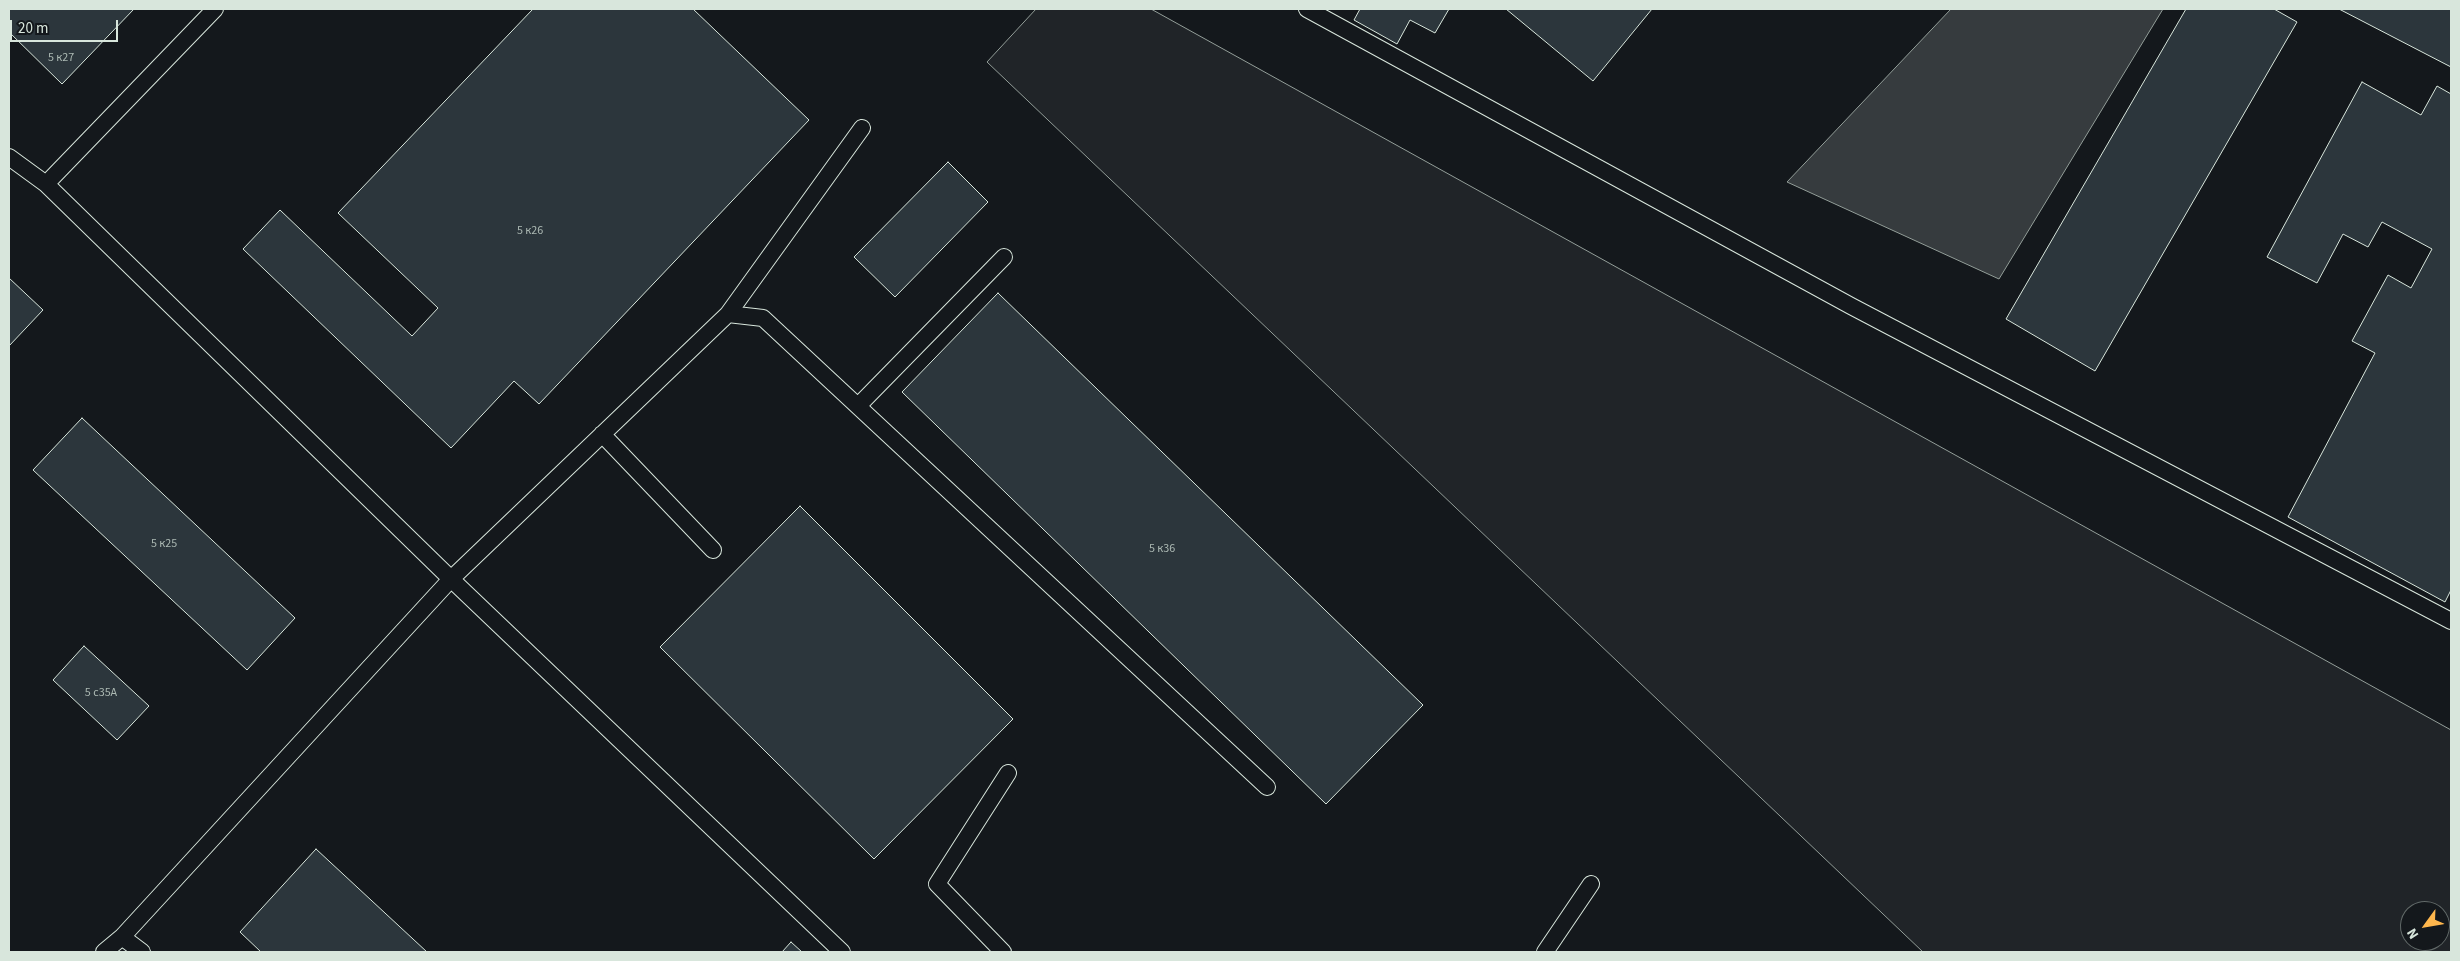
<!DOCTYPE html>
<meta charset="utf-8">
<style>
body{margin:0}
#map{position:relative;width:2460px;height:961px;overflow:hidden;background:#14181c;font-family:"Source Sans 3",sans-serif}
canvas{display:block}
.frame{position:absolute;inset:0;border:10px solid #d8e6dc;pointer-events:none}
.north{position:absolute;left:2400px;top:901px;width:50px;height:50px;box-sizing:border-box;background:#14181c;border:1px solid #626a69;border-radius:50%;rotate:238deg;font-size:14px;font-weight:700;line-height:20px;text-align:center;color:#d8e6dc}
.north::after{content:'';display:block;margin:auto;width:18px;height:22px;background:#ffb74d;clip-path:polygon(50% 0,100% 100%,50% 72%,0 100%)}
.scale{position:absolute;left:10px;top:20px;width:108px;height:22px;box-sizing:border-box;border:2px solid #d8e6dc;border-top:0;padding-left:6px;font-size:15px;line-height:18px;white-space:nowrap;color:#d8e6dc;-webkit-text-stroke:4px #14181c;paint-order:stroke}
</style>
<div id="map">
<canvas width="2460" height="961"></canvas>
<div class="frame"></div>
<div class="north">N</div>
<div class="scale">20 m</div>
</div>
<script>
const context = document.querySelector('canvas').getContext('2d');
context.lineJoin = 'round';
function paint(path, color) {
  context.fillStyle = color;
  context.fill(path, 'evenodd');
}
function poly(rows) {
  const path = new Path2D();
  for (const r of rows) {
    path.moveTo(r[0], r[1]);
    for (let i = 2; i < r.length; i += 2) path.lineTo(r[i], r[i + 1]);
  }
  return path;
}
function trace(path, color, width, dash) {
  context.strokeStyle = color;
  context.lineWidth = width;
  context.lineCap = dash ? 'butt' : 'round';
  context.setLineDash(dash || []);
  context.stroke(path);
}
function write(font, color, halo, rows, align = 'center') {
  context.font = font + ' "Source Sans 3",sans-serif';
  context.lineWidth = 4;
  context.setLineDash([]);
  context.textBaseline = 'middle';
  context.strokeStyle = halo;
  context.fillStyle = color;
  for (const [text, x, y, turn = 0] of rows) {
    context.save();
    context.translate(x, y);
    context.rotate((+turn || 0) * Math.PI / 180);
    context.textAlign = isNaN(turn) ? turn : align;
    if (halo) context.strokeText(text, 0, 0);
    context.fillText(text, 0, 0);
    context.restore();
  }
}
const green = poly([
 [1036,9,1151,9,2451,730,2451,952,1923,952,987,62,1036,9],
 [2410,911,2440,911,2440,941,2410,941,2410,911]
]);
const water = poly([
 [1951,9,2163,9,1999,279,1787,182,1951,9]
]);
const building = poly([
 [9,9,134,9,62,84,9,32,9,9],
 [533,9,693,9,809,120,539,404,514,381,451,448,243,249,280,210,412,336,438,308,338,213,533,9],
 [1360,9,1449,9,1435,33,1410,20,1397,44,1354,20,1360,9],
 [1506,9,1652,9,1593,81,1506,9],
 [2186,9,2274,9,2297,22,2095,371,2006,319,2186,9],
 [2339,9,2451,9,2451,67,2339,9],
 [2362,82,2421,115,2437,86,2451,94,2451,590,2445,602,2288,517,2375,353,2352,341,2388,275,2411,288,2432,249,2382,222,2368,247,2343,234,2317,283,2267,257,2362,82],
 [948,162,988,202,895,297,854,257,948,162],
 [9,278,43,310,9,346,9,278],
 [998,293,1423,705,1326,804,902,392,998,293],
 [82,418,295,618,247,670,33,470,82,418],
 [800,506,1013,719,874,859,660,647,800,506],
 [84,646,149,706,117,740,53,680,84,646],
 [316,849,427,952,261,952,240,932,316,849],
 [791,942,802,952,782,952,791,942]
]);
const service = poly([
 [1307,9,1851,306,2451,621],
 [9,157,46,184,215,9],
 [46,184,451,579,842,952],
 [728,314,862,128],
 [858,406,1004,257],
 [602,434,713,550],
 [104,952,122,937],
 [142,952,122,937,451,579,728,314,763,318,1267,787],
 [1003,952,937,884,1008,773],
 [1545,952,1591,884]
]);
const numberNames = [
 ["5 к27",61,58],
 ["5 к26",530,231],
 ["5 к25",164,544],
 ["5 к36",1162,549],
 ["5 с35А",101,693]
];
paint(green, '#202428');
trace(green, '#939e99', 1);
paint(water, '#363b3e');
trace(water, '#939e99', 1);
paint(building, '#2c363c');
trace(building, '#d8e6dc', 1);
trace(service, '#d8e6dc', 18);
trace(service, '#14181c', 16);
write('12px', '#adbab4', null, numberNames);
</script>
